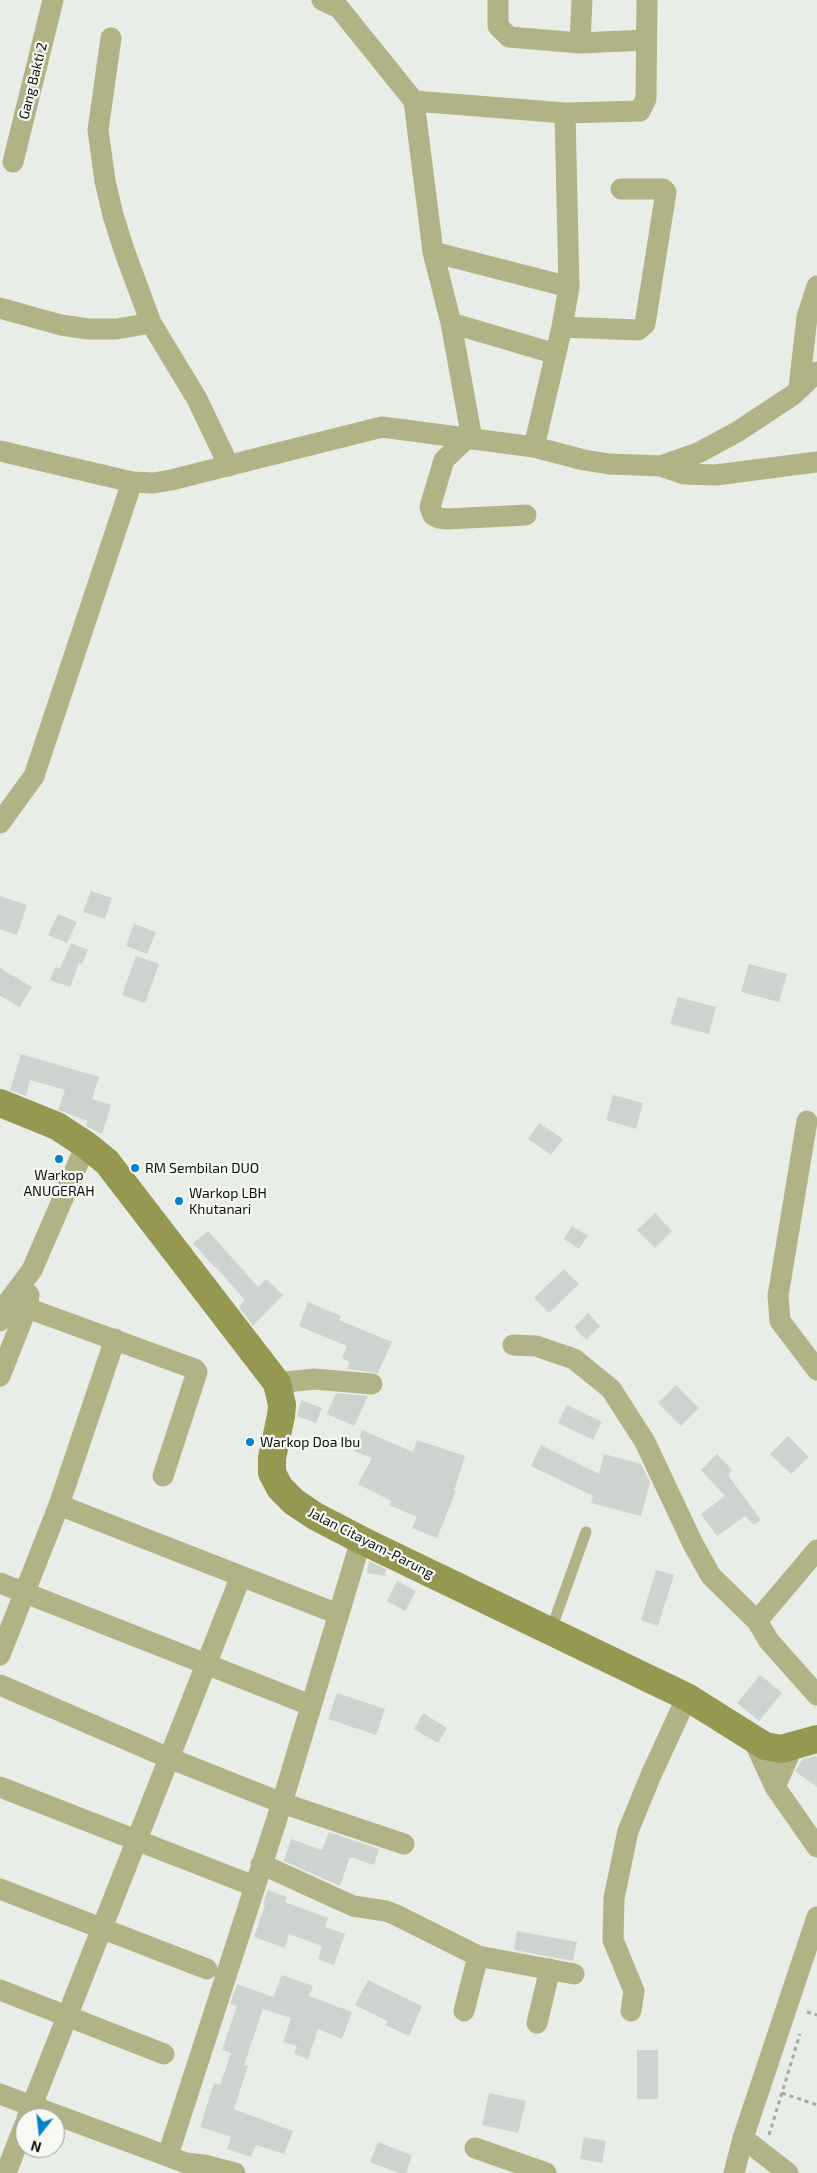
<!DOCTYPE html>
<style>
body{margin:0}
#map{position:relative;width:817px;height:2173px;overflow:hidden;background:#e9ede7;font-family:"Exo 2",sans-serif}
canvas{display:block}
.north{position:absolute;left:15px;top:2108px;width:50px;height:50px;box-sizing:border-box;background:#f7faf4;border:1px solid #9a9c98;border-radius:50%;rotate:196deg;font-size:14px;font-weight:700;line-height:20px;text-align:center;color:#0e100e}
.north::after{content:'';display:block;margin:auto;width:18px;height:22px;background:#0481ca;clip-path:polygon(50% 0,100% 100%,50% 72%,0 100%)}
</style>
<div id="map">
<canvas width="817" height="2173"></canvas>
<div class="north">N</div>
</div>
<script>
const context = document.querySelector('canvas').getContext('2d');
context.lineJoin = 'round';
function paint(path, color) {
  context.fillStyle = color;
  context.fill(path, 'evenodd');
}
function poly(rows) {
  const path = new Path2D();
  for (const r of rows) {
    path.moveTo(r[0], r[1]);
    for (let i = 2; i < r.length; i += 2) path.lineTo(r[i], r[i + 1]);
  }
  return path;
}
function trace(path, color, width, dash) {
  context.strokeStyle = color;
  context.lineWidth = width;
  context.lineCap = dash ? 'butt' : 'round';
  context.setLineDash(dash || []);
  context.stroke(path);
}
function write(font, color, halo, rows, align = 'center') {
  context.font = font + ' "Exo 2",sans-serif';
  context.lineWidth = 4.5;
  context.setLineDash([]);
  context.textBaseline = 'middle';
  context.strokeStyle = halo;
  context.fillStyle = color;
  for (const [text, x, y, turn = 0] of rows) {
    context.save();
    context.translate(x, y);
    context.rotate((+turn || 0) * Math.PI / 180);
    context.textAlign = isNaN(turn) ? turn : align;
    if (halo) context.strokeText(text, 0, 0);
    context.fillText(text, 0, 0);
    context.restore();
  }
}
const building = poly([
 [91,891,112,898,105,919,83,912],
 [0,896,27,905,17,935,0,929],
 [58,914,77,922,67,943,48,935],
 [134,924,156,932,147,954,126,946],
 [71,943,88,950,82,964,79,963,70,987,50,980,55,967,60,969],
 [136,956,159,964,145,1003,122,995],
 [749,964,787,974,779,1002,741,992],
 [0,968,32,987,20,1007,0,996],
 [678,997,716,1007,709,1034,670,1024],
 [21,1054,99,1077,92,1099,111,1105,102,1134,86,1126,88,1121,58,1110,65,1090,30,1080,26,1096,10,1090],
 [613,1095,643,1103,636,1129,606,1120],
 [539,1123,563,1139,551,1155,528,1139],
 [655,1213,672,1231,655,1248,637,1230],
 [572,1226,588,1236,579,1249,564,1239],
 [208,1231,258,1287,266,1279,283,1295,253,1326,239,1307,245,1300,216,1267,215,1268,193,1243],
 [564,1269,579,1284,549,1313,534,1298],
 [308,1302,341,1316,339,1320,392,1342,378,1373,347,1369,350,1362,342,1358,347,1346,299,1326],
 [588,1313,600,1326,586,1340,574,1327],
 [676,1385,699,1408,681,1426,658,1403],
 [336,1393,368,1396,354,1426,327,1414],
 [301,1400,322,1408,316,1423,297,1416],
 [567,1405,602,1422,593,1440,558,1423],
 [362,1430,413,1452,417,1440,465,1456,454,1491,456,1491,437,1538,412,1528,417,1517,389,1505,391,1501,358,1484,372,1458,354,1451],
 [788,1436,809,1457,791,1474,770,1454],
 [541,1445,599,1474,604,1454,641,1464,650,1482,641,1516,591,1503,593,1496,531,1466],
 [717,1454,732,1470,728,1475,761,1520,754,1525,745,1516,717,1536,701,1514,725,1496,701,1470],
 [369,1561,386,1569,385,1576,367,1573],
 [656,1570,674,1575,658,1626,641,1620],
 [397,1581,416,1591,405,1611,387,1601],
 [760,1675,782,1693,759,1721,737,1703],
 [337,1693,385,1709,376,1735,328,1719],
 [423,1713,447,1728,438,1743,414,1729],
 [815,1756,817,1757,817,1787,795,1771,803,1759],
 [329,1832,379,1849,374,1865,350,1857,340,1886,284,1861,291,1839,322,1850],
 [268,1890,287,1897,285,1902,328,1918,325,1927,345,1934,334,1965,318,1959,322,1946,289,1934,285,1948,254,1937,265,1905,263,1904],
 [517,1931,577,1942,573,1961,514,1950],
 [282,1975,313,1986,309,1996,352,2012,342,2039,318,2029,308,2059,294,2054,297,2046,283,2042,291,2018,263,2009,244,2065,248,2066,234,2109,293,2131,284,2154,256,2145,251,2157,227,2149,231,2137,200,2127,214,2083,220,2085,231,2053,222,2050,237,2006,230,2004,237,1984,273,1997],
 [368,1980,422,2006,409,2036,385,2025,387,2021,355,2005],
 [637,2050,658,2050,658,2099,637,2099],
 [489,2093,526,2101,518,2133,482,2125],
 [584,2137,606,2141,602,2163,580,2159],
 [378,2142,412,2155,406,2173,399,2173,370,2162]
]);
const path = poly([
 [807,2012,817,2015],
 [782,2093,817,2105],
 [769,2135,800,2034]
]);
const lane = poly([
 [551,1630,586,1532]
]);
const street = poly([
 [322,0,339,8,414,101,433,252,451,323,472,439],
 [498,0,498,26,509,37,580,43,646,40],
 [111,38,98,130,105,181,113,215,124,250,151,323,197,399,229,466],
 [580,43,582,0],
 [414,101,565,113,640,111,646,99,647,0],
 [13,162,53,0],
 [433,252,569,287],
 [0,308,61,325,88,329,116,329,151,323],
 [451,323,556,354],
 [562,327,638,330,645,324,666,192,663,189,621,189],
 [799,388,807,317,817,286],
 [466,439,444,460,430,507,433,515,439,518,448,519,526,515],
 [534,447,562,327,569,287,565,113],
 [0,451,132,482,153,483,171,480,382,427,534,447,584,460,609,464,661,466,684,474,716,475,817,462],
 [661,466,698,453,737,432,793,395,817,372],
 [0,823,34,776,132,482],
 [807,1121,778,1296,780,1321,817,1370],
 [27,1308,195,1369,197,1372,163,1476],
 [0,1321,8,1302,32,1270,86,1145],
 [513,1345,536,1346,574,1359,611,1389,645,1442,693,1544,711,1576,757,1621],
 [0,1376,27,1308,29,1295],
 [277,1383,314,1379,372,1384],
 [59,1505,338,1614],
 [817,1550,757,1621,769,1641,817,1695],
 [0,1583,310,1705],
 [0,1655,59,1505,115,1339],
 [0,1685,169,1758,282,1803,404,1844],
 [753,1739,775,1787,817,1847],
 [0,1787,254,1886],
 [775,1787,792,1748],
 [261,1864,353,1906,386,1911,396,1915,478,1956,574,1974],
 [0,1889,207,1969],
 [0,1990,164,2054],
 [464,2011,478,1956],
 [631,2011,634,1991,613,1940,614,1898,628,1831,651,1775,687,1697],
 [537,2023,550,1969],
 [0,2094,186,2163,204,2165,201,2173],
 [27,2118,241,1576],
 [743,2138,788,2173],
 [475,2148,546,2173],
 [168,2155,282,1803,361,1540],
 [204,2165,235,2173],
 [6,2173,25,2124],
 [734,2173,743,2138,817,1917]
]);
const secondary = poly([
 [0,1103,57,1126,86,1145,107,1162,277,1383,282,1405,281,1416,272,1458,272,1473,280,1488,294,1502,315,1516,361,1540,687,1697,765,1746,781,1749,817,1739]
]);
const markers = [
 [59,1159,5,"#0481ca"],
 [135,1168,5,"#0481ca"],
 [179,1201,5,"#0481ca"],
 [250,1442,5,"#0481ca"]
];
const streetNames = [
 ["Gang Bakti 2",33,81,-76],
 ["Jalan Citayam-Parung",371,1543,27]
];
const poiNames = [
 ["RM Sembilan DUO",145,1168],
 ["Warkop",59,1175,"center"],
 ["ANUGERAH",59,1191,"center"],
 ["Warkop LBH",189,1193],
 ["Khutanari",189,1209],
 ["Warkop Doa Ibu",260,1442]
];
paint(building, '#cdd3cf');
trace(path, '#a5a9a4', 3, [4, 4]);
trace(lane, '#b1b386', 11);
trace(street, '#b1b386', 21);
trace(secondary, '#969751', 28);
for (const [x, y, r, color] of markers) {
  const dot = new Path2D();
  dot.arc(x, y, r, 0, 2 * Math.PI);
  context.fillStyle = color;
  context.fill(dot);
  trace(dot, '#f7faf4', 2);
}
write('14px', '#0e100e', '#f7faf4', streetNames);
write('14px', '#0e100e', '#f7faf4', poiNames, 'left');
</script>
